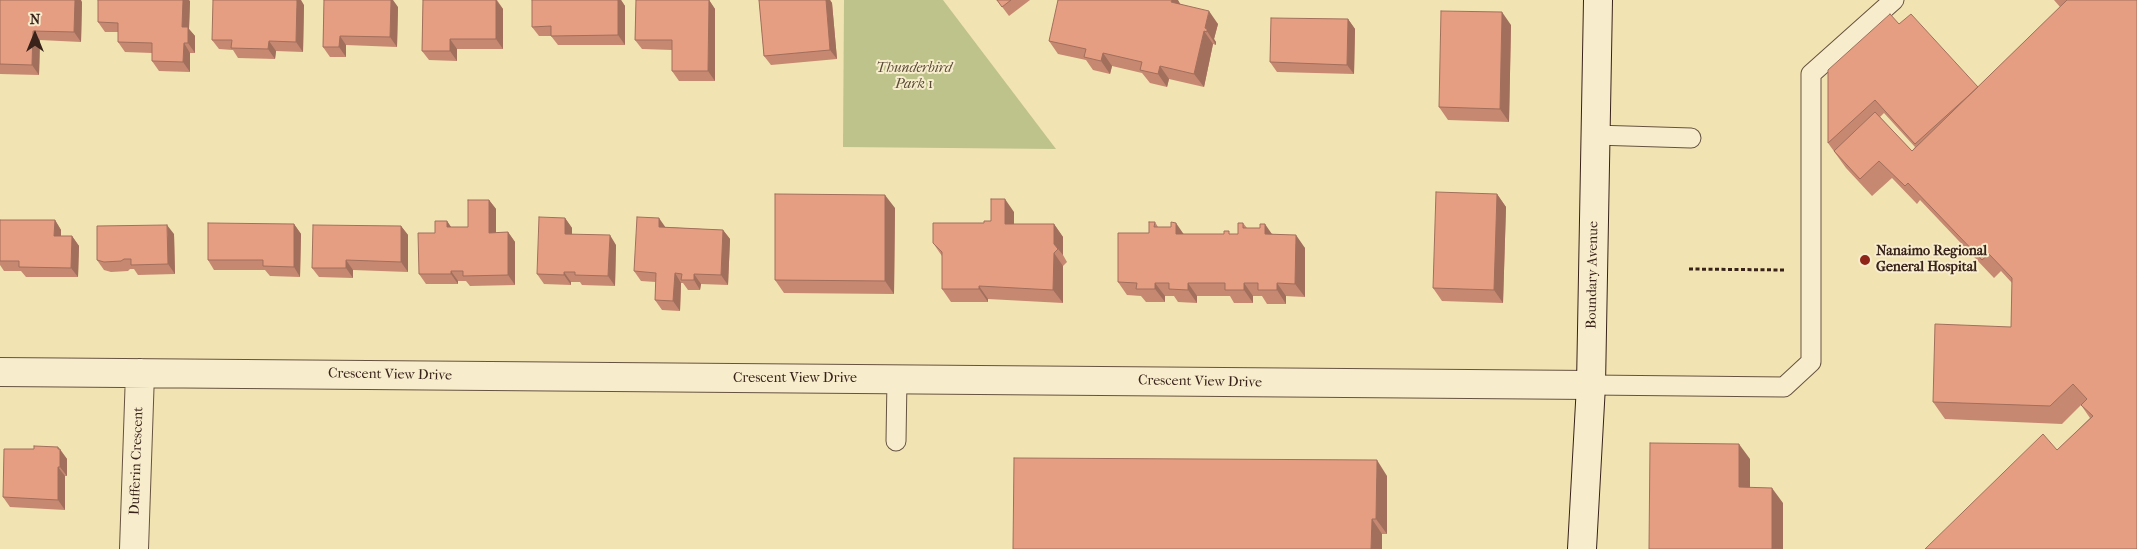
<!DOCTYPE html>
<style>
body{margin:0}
#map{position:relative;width:2137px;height:549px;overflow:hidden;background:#f2e3b2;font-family:"IM FELL French Canon",serif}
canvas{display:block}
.north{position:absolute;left:10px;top:10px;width:50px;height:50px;-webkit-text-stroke:4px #f7edcd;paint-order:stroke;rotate:0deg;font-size:14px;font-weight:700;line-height:20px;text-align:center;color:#38221a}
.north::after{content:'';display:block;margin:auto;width:18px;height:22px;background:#38221a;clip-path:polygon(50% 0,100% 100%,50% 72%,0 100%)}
</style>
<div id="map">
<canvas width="2137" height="549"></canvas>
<div class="north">N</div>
</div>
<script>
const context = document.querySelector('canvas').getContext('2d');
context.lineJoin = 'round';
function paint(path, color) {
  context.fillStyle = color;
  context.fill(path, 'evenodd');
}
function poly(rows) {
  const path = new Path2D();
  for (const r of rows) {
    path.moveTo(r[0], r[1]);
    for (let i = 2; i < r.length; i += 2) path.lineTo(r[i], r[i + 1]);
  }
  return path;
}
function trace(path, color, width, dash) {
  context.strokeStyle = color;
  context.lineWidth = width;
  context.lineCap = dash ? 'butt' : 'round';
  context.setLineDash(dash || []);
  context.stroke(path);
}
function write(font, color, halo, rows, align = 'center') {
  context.font = font + ' "IM FELL French Canon",serif';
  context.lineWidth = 4;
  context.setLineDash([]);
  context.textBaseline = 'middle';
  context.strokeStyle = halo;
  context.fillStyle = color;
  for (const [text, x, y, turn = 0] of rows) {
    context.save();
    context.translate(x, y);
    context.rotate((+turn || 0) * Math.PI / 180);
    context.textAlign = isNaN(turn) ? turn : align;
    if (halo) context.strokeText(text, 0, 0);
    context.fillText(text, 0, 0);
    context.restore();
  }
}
const green = poly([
 [844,0,943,0,1056,149,843,147]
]);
const path = poly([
 [1689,269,1784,270]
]);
const lane = poly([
 [1595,135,1691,138],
 [1591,385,1784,387,1811,362,1811,74,1894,0],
 [896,441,897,379]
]);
const street = poly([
 [0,372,1591,385],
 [134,549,140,373]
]);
const secondary = poly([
 [1582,549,1591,385,1598,0]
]);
const wall = poly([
 [0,0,82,2,81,42,40,40,39,75,0,74],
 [324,0,398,7,397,47,346,45,346,57,330,57,323,47],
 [423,0,497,0,503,9,503,49,457,49,457,61,429,60,422,51],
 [532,0,621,0,625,6,625,45,558,45,551,36,539,36,532,27],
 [636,0,709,0,715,9,715,81,679,81,672,71,672,50,642,49,635,40],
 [759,0,830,0,832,3,837,59,771,65,764,56],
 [997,0,1030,0,1009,16],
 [2054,0,2137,0,2137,549,2057,450,2090,418,2081,405,2062,424,1945,419,1933,402,2011,327,2012,283,2001,271,1994,278,1920,200,1917,204,1892,178,1872,196,1846,168,1828,143,1899,24,1978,87,2060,7],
 [1884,113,1915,147,1912,151,1880,117],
 [190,1,189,29,195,36,195,53,190,53,190,72,159,71,152,61,152,53,125,52,118,42,118,32,105,32,98,22],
 [1181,4,1218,24,1214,39,1216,42,1216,45,1213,44,1204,87,1169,79,1167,87,1150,83,1142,73,1112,66,1110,74,1093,70,1086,60,1058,54,1049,41],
 [304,5,303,52,276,51,275,59,238,58,233,50,219,49,212,40],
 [1348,19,1355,29,1354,74,1277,72,1270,62],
 [1511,25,1509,122,1448,120,1439,107],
 [1497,194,1506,207,1503,303,1442,301,1433,288],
 [489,200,496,209,496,233,508,232,515,242,515,285,470,286,466,281,458,281,458,284,426,284,419,274,447,221,451,227,468,227],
 [895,208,894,294,784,293,775,280],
 [1014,212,1014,224,1054,224,1063,237,1063,255,1067,262,1063,266,1063,303,988,299,988,302,951,302,942,289,942,256,933,243],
 [565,218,572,228,572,234,616,245,615,286,582,285,580,282,571,282,571,285,544,284,537,274],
 [0,220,55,220,61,230,61,236,72,236,79,246,78,277,26,277,21,271,4,271,0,265],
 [1155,222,1158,227,1184,234,1238,234,1243,223,1247,228,1273,234,1305,248,1305,297,1286,296,1286,304,1267,304,1262,296,1253,296,1253,303,1234,303,1230,296,1197,296,1197,303,1178,302,1174,296,1165,296,1165,302,1146,302,1141,296,1127,295,1118,282,1149,233],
 [294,224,301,234,300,277,270,276,265,270,214,270,208,260],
 [401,226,408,235,408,272,353,270,353,278,319,277,312,268],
 [665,227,723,230,730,239,728,285,701,284,700,290,688,290,683,283,681,283,680,311,662,310,655,300,656,282,641,281,634,271],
 [174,234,175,274,138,275,134,269,130,269,128,271,111,272,104,270,97,260],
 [60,449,67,459,67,476,65,476,65,510,10,507,3,497],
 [1387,476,1387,534,1382,534,1382,549,1013,549]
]);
const shadedWall = poly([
 [75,0,81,0,82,2,81,42,74,32],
 [183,0,189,0,190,1,189,29,195,36,195,53,188,43,182,27],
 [297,0,301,0,304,5,303,52,296,42],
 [391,0,393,0,398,7,397,47,390,37],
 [496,0,503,9,503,49,496,39],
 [618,0,621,0,625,6,625,45,618,35],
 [709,0,715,9,715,81,708,71],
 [826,0,830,0,832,3,837,59,830,50],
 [1172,0,1178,0,1182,7,1171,2],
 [1209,11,1218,24,1214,39,1216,42,1216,45,1205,28],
 [1502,12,1511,25,1509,122,1500,109],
 [1348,19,1355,29,1354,74,1347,65],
 [33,31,40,40,39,75,32,65],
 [1204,31,1213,44,1204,87,1194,74],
 [340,36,346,45,346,57,339,47],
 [450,39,457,49,457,61,450,51],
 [269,41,276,51,275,59,268,49],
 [184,43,190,53,190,72,183,62],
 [1103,53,1112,66,1110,74,1101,61],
 [1160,66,1169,79,1167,87,1158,74],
 [1497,194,1506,207,1503,303,1494,290],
 [885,195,895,208,894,294,885,281],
 [1005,199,1014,212,1014,237,1005,224],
 [489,200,496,209,496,243,489,233],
 [565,218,572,228,572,243,565,234],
 [659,218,666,228,659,227],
 [55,220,61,230,61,246,54,236],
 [447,221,453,230,447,227],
 [1176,223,1185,236,1176,234],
 [294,224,301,234,300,277,294,267],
 [1054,224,1063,237,1063,255,1054,244],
 [1265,224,1274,237,1265,234],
 [167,225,174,234,175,274,168,264],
 [401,226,408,235,408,272,401,262],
 [723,230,730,239,728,285,721,275],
 [508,232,515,242,515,285,508,275],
 [610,235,616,245,615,286,608,276],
 [1296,235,1305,248,1305,297,1295,284],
 [72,236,79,246,78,277,71,268],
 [1054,253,1063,266,1063,303,1053,290],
 [346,260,353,270,353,278,346,268],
 [451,271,458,281,458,284,451,274],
 [564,272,571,282,571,285,564,275],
 [675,273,681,283,680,311,673,301],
 [694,274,701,284,700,290,694,280],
 [1155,283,1165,296,1165,302,1155,289],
 [1188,283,1197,296,1197,303,1188,290],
 [1244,283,1253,296,1253,303,1244,290],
 [1277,283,1286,296,1286,304,1277,290],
 [979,286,988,299,988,302,979,289],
 [1739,444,1750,459,1750,503,1739,487],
 [58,447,67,459,67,476,60,467],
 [1377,460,1387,476,1387,534,1376,519],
 [58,467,65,476,65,510,58,500],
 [1772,488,1783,503,1783,549,1772,549],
 [1372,519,1382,534,1382,549,1371,549]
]);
const building = poly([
 [0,0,75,0,74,32,33,31,32,65,0,64,0,0],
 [98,0,183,0,182,27,188,27,188,43,184,43,183,62,152,61,152,43,118,42,118,23,98,22,98,0],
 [213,0,297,0,296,42,269,41,268,49,231,48,232,40,212,40,213,0],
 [324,0,391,0,390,37,340,36,339,47,323,47,324,0],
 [423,0,496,0,496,39,450,39,450,51,422,51,423,0],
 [532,0,618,0,618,35,551,36,551,26,532,27,532,0],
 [636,0,709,0,708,71,672,71,672,40,635,40,636,0],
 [759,0,826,0,830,50,764,56,759,0],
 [997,0,1011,0,1002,7,997,0],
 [1058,0,1172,0,1171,2,1209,11,1205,28,1207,29,1207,32,1204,31,1194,74,1160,66,1158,74,1140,70,1142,62,1103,53,1101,61,1084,57,1086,49,1049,41,1058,0],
 [2067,0,2137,0,2137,549,1925,549,2043,434,2057,450,2093,416,2081,405,2087,399,2073,384,2050,406,1933,402,1935,324,2011,327,2012,278,1989,254,1982,260,1908,183,1905,186,1879,161,1860,179,1834,151,1875,112,1912,151,2067,0],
 [1441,11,1502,12,1500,109,1439,107,1441,11],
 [1890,14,1899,24,1911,14,1978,87,1915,144,1875,100,1828,143,1828,70,1890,14],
 [1271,18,1348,19,1347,65,1270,62,1271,18],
 [1436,192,1497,194,1494,290,1433,288,1436,192],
 [775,194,885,195,885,281,775,280,775,194],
 [991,199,1005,199,1005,224,1054,224,1054,244,1058,249,1054,253,1053,290,979,286,979,289,942,289,942,252,933,243,933,223,984,223,984,221,991,221,991,199],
 [468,200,489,200,489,233,508,232,508,275,463,276,463,271,451,271,451,274,419,274,418,233,435,233,435,221,447,221,447,227,468,227,468,200],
 [539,217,565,218,565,234,610,235,608,276,575,275,575,272,564,272,564,275,537,274,539,217],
 [637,217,659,218,659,227,723,230,721,275,694,274,694,280,681,280,682,274,675,273,673,301,655,300,656,273,634,271,637,217],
 [0,220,55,220,54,236,72,236,71,268,19,267,19,261,0,261,0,220],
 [1149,222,1155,222,1154,227,1171,227,1171,222,1176,223,1176,234,1224,234,1224,231,1229,231,1229,234,1238,234,1238,223,1243,223,1243,228,1260,228,1260,224,1265,224,1265,234,1296,235,1295,284,1277,283,1277,290,1258,290,1258,283,1244,283,1244,290,1225,290,1225,283,1188,283,1188,290,1169,289,1169,283,1155,283,1155,289,1136,289,1137,283,1118,282,1118,233,1149,233,1149,222],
 [208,223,294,224,294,267,263,266,263,260,208,260,208,223],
 [167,225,168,264,131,265,131,259,124,259,121,261,104,262,97,260,97,226,167,225],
 [313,225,401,226,401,262,346,260,346,268,312,268,313,225],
 [1650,443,1739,444,1739,487,1772,488,1772,549,1649,549,1650,443],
 [34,446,58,447,58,449,60,449,60,467,58,467,58,500,3,497,4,449,34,449,34,446],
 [1014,458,1377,460,1376,519,1372,519,1371,549,1013,549,1014,458]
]);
const markers = [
 [1865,260,6,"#8f2418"]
];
const parkNames = [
 ["Thunderbird",914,69],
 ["Park 1",914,85]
];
const poiNames = [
 ["Nanaimo Regional",1876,252],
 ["General Hospital",1876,268]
];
const streetNames = [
 ["Boundary Avenue",1593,275,-89],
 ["Crescent View Drive",390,375,1],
 ["Crescent View Drive",795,379],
 ["Crescent View Drive",1200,382,1],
 ["Dufferin Crescent",137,461,-88]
];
paint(green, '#bdc38a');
trace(lane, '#665240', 21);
trace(street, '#665240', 30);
trace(secondary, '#38221a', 30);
trace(path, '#38221a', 3, [4, 2.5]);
trace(lane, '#f7edcd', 19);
trace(street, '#f7edcd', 28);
trace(secondary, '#f7edcd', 28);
paint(wall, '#c68871');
paint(shadedWall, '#a16f5c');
paint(building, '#e69e83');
trace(building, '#a16f5c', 1);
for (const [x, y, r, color] of markers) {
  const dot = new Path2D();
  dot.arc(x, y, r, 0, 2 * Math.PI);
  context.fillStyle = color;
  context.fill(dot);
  trace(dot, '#f7edcd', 2);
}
write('italic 14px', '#594a36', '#f7edcd', parkNames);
write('bold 14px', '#38221a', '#f7edcd', poiNames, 'left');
write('14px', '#38221a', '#f7edcd', streetNames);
</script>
